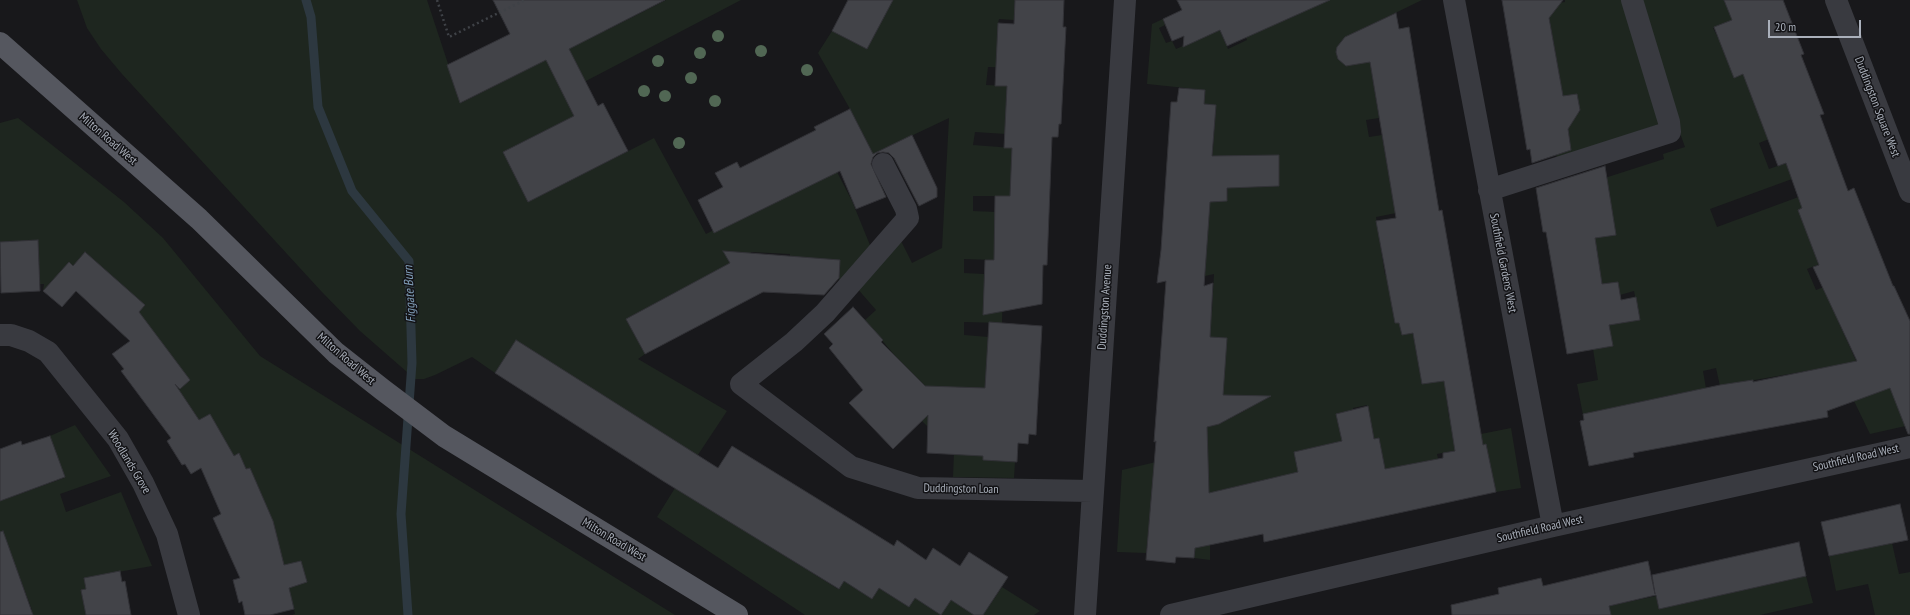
<!DOCTYPE html>
<style>
body{margin:0}
#map{position:relative;width:1910px;height:615px;overflow:hidden;background:#18181b;font-family:"PT Sans Narrow",sans-serif}
canvas{display:block}
.scale{position:absolute;left:1768px;top:20px;width:93px;height:18px;box-sizing:border-box;border:2px solid #aab0bb;border-top:0;padding-left:5px;font-size:12px;line-height:14px;white-space:nowrap;color:#aab0bb;-webkit-text-stroke:3px #131316;paint-order:stroke}
</style>
<div id="map">
<canvas width="1910" height="615"></canvas>
<div class="scale">20 m</div>
</div>
<script>
const context = document.querySelector('canvas').getContext('2d');
context.lineJoin = 'round';
function paint(path, color) {
  context.fillStyle = color;
  context.fill(path, 'evenodd');
}
function poly(rows) {
  const path = new Path2D();
  for (const r of rows) {
    path.moveTo(r[0], r[1]);
    for (let i = 2; i < r.length; i += 2) path.lineTo(r[i], r[i + 1]);
  }
  return path;
}
function trace(path, color, width, dash) {
  context.strokeStyle = color;
  context.lineWidth = width;
  context.lineCap = dash ? 'butt' : 'round';
  context.setLineDash(dash || []);
  context.stroke(path);
}
function write(font, color, halo, rows, align = 'center') {
  context.font = font + ' "PT Sans Narrow",sans-serif';
  context.lineWidth = 3;
  context.setLineDash([]);
  context.textBaseline = 'middle';
  context.strokeStyle = halo;
  context.fillStyle = color;
  for (const [text, x, y, turn = 0] of rows) {
    context.save();
    context.translate(x, y);
    context.rotate((+turn || 0) * Math.PI / 180);
    context.textAlign = isNaN(turn) ? turn : align;
    if (halo) context.strokeText(text, 0, 0);
    context.fillText(text, 0, 0);
    context.restore();
  }
}
const green = poly([
 [77,0,427,0,461,103,557,54,589,0,605,31,666,0,741,0,563,93,574,116,503,152,528,202,654,138,706,234,756,209,757,212,837,172,852,201,872,250,839,281,840,261,790,262,790,254,751,252,748,290,678,291,626,319,645,354,638,359,727,411,676,488,838,589,844,581,872,599,879,588,909,607,915,598,951,600,975,615,805,615,657,517,675,488,516,341,495,373,472,357,435,375,424,379,415,379,360,331,321,291,122,74,101,49,87,28],
 [885,0,1015,0,1014,20,999,19,998,23,1026,68,988,67,986,85,1007,86,1006,111,1021,135,975,132,973,145,1013,148,1010,196,973,196,973,211,996,212,994,260,964,259,964,273,984,274,984,286,1003,286,1002,323,964,322,964,335,988,337,985,388,945,387,984,441,983,460,1015,462,1014,478,953,477,955,428,928,427,922,421,925,417,904,395,896,357,865,320,876,310,856,287,900,239,912,263,942,248,949,118,873,154,850,109,818,53,832,31,867,49,891,3],
 [1297,0,1422,0,1348,36,1348,39,1342,41,1338,46,1336,53,1339,60,1370,62,1379,118,1366,120,1369,137,1382,135,1393,200,1406,211,1376,217,1385,275,1404,272,1392,306,1395,323,1399,323,1402,335,1413,333,1422,384,1450,379,1446,395,1449,417,1478,412,1481,434,1511,428,1521,488,1496,492,1486,445,1437,454,1438,459,1385,469,1379,438,1374,439,1367,405,1353,408,1353,410,1336,414,1342,441,1294,452,1310,527,1274,478,1221,490,1210,520,1210,560,1194,558,1200,490,1153,486,1146,553,1117,552,1122,470,1173,458,1207,427,1219,424,1246,410,1245,396,1222,395,1226,338,1199,337,1212,312,1214,274,1205,276,1209,202,1227,200,1228,181,1211,179,1216,105,1200,104,1204,102,1205,90,1147,84,1152,24,1163,19,1165,25,1159,28,1166,43,1172,41,1176,49,1220,30,1228,49,1247,40,1239,22,1286,20,1302,12],
 [1279,155,1279,186,1254,187],
 [1565,0,1623,0,1662,123,1557,160,1555,145,1570,142,1566,115,1580,112,1577,95,1563,97,1547,5,1565,2],
 [1641,0,1724,0,1732,20,1713,28,1718,38,1736,31,1779,135,1759,143,1769,169,1786,163,1792,179,1710,209,1717,227,1804,195,1808,206,1798,210,1830,260,1807,269,1816,290,1839,281,1838,321,1858,365,1885,374,1910,425,1870,434,1854,401,1818,369,1720,386,1716,368,1703,371,1710,412,1692,391,1640,402,1584,420,1577,384,1598,380,1593,349,1613,346,1609,325,1640,320,1634,291,1620,295,1618,282,1602,284,1586,184,1664,159,1663,154,1685,147,1672,111],
 [18,118,124,202,163,238,260,356,675,615,292,615,295,614,280,550,224,541,272,519,250,468,246,469,239,453,234,456,195,423,136,328,125,337,121,333,145,305,85,252,73,266,69,262,43,291,44,284,40,284,38,240,0,242,0,123],
 [75,425,111,476,60,494,66,512,121,492,152,566,84,578,86,589,81,590,86,615,20,615,32,610,13,560,0,564,0,492,3,500,64,478,50,436],
 [1892,543,1899,574,1910,572,1910,615,1875,615,1868,584,1836,591,1829,556],
 [1806,576,1813,603,1760,615,1611,615,1609,606,1656,596,1659,609],
 [1002,587,1040,611,1034,615,983,615]
]);
const stream = poly([
 [306,0,311,17,318,107,352,191,409,261,412,363,401,514,408,615]
]);
const building = poly([
 [493,0,665,0,569,49,598,106,603,103,628,151,528,202,503,152,574,116,546,60,460,103,447,65,510,34,493,0],
 [848,0,893,0,867,49,832,31,848,0],
 [1015,0,1064,0,1063,27,1066,27,1061,124,1059,124,1058,137,1052,137,1047,265,1043,265,1042,304,983,315,985,260,994,260,995,196,1010,196,1012,148,1004,148,1007,86,995,86,998,23,1014,24,1015,0],
 [1177,0,1330,0,1227,46,1220,30,1183,47,1184,36,1172,41,1163,19,1182,10,1177,0],
 [1502,0,1563,0,1549,18,1563,96,1577,94,1580,110,1568,129,1571,150,1532,163,1530,149,1527,150,1502,0],
 [1724,0,1783,0,1804,54,1801,55,1824,114,1820,115,1848,191,1854,188,1893,286,1894,286,1910,321,1910,434,1908,434,1890,388,1827,411,1828,417,1633,453,1634,457,1589,466,1580,421,1584,420,1583,414,1720,385,1753,380,1753,382,1857,361,1813,267,1819,265,1798,210,1802,208,1786,163,1778,166,1743,74,1734,78,1714,27,1732,20,1724,0],
 [1396,13,1399,29,1409,27,1439,211,1442,210,1483,445,1486,444,1496,492,1264,542,1263,534,1195,548,1194,558,1176,557,1175,563,1146,560,1156,441,1154,442,1166,281,1157,283,1161,250,1171,102,1177,102,1179,88,1205,90,1204,104,1216,105,1212,156,1279,155,1279,186,1227,188,1227,201,1210,202,1204,286,1213,283,1210,337,1227,338,1223,395,1271,396,1219,424,1207,427,1209,493,1298,472,1294,452,1342,441,1336,414,1368,406,1374,439,1379,438,1385,469,1443,458,1443,453,1455,451,1444,381,1422,384,1413,333,1402,335,1399,323,1395,323,1376,221,1396,218,1370,62,1346,66,1338,59,1336,52,1337,47,1345,37,1396,13],
 [850,109,873,154,912,135,937,188,937,197,919,206,894,158,889,153,883,152,877,153,873,157,871,164,886,197,856,209,840,171,714,233,698,200,723,187,715,173,737,162,740,168,816,130,814,127,850,109],
 [1605,166,1616,235,1595,238,1602,284,1618,282,1621,300,1636,297,1640,320,1609,325,1613,346,1567,354,1546,232,1543,232,1536,188,1605,166],
 [38,240,40,291,1,293,0,242,38,240],
 [723,251,840,260,839,278,824,295,763,292,645,354,626,319,730,263,723,251],
 [85,252,145,305,139,312,190,380,180,389,175,384,199,420,210,414,234,456,239,453,246,469,250,468,273,521,284,565,301,561,307,582,289,588,294,609,270,615,245,615,242,601,239,603,233,580,240,578,213,518,221,514,201,468,191,474,185,464,182,465,167,441,171,438,121,371,124,369,112,354,130,341,76,291,62,307,43,291,69,262,73,266,85,252],
 [853,307,883,340,881,342,925,386,985,388,989,322,1042,326,1036,435,1029,434,1028,444,1018,443,1017,462,983,460,983,456,927,453,928,415,893,449,849,403,863,390,829,348,833,344,824,334,853,307],
 [516,340,718,468,732,446,894,546,897,540,926,560,933,548,960,566,969,552,1008,577,983,615,974,615,951,600,941,615,915,598,909,607,879,588,872,599,844,581,839,589,663,481,495,373,516,340],
 [50,436,65,477,0,501,0,449,21,441,22,445,50,436],
 [1900,504,1908,540,1829,556,1821,522,1900,504],
 [3,531,33,615,0,615,0,532,3,531],
 [1799,542,1806,576,1659,609,1656,595,1609,606,1611,615,1452,615,1451,605,1499,594,1498,588,1541,578,1543,586,1648,561,1655,594,1652,575,1799,542],
 [120,571,122,582,125,581,131,615,86,615,81,590,86,589,84,578,120,571]
]);
const path = poly([
 [437,0,449,37,525,0]
]);
const minor = poly([
 [1454,0,1553,526],
 [1836,0,1910,192],
 [883,164,906,209,908,218,825,313,794,342,741,384,851,467,918,488,1092,491],
 [1489,190,1670,132,1669,122,1632,0],
 [0,335,11,335,29,341,48,352,118,439,143,483,167,534,189,615],
 [1085,615,1125,0],
 [1171,615,1553,526,1910,447]
]);
const major = poly([
 [0,43,199,219,336,353,383,390,444,436,737,615]
]);
const trees = [
 [718,36],
 [761,51],
 [700,53],
 [658,61],
 [807,70],
 [691,78],
 [644,91],
 [665,96],
 [715,101],
 [679,143]
];
const streetNames = [
 ["Duddingston Square West",1877,107,69],
 ["Milton Road West",108,139,41],
 ["Southfield Gardens West",1503,263,79],
 ["Duddingston Avenue",1105,307,-86],
 ["Milton Road West",346,359,41],
 ["Southfield Road West",1856,458,-13],
 ["Woodlands Grove",129,462,59],
 ["Duddingston Loan",961,489,1],
 ["Southfield Road West",1540,529,-13],
 ["Milton Road West",614,540,31]
];
const waterNames = [
 ["Figgate Burn",410,294,-93]
];
paint(green, '#1e261f');
trace(stream, '#2d3840', 9);
paint(building, '#424348');
trace(building, '#323237', 1);
trace(path, '#3f4247', 2.5, [2, 3]);
trace(minor, '#393a40', 22);
trace(major, '#55575f', 22);
context.fillStyle = '#516754';
for (const [x, y] of trees) {
  context.beginPath();
  context.arc(x, y, 6, 0, 2 * Math.PI);
  context.fill();
}
write('12px', '#aab0bb', '#131316', streetNames);
write('italic 13px', '#809eb8', '#131316', waterNames);
</script>
